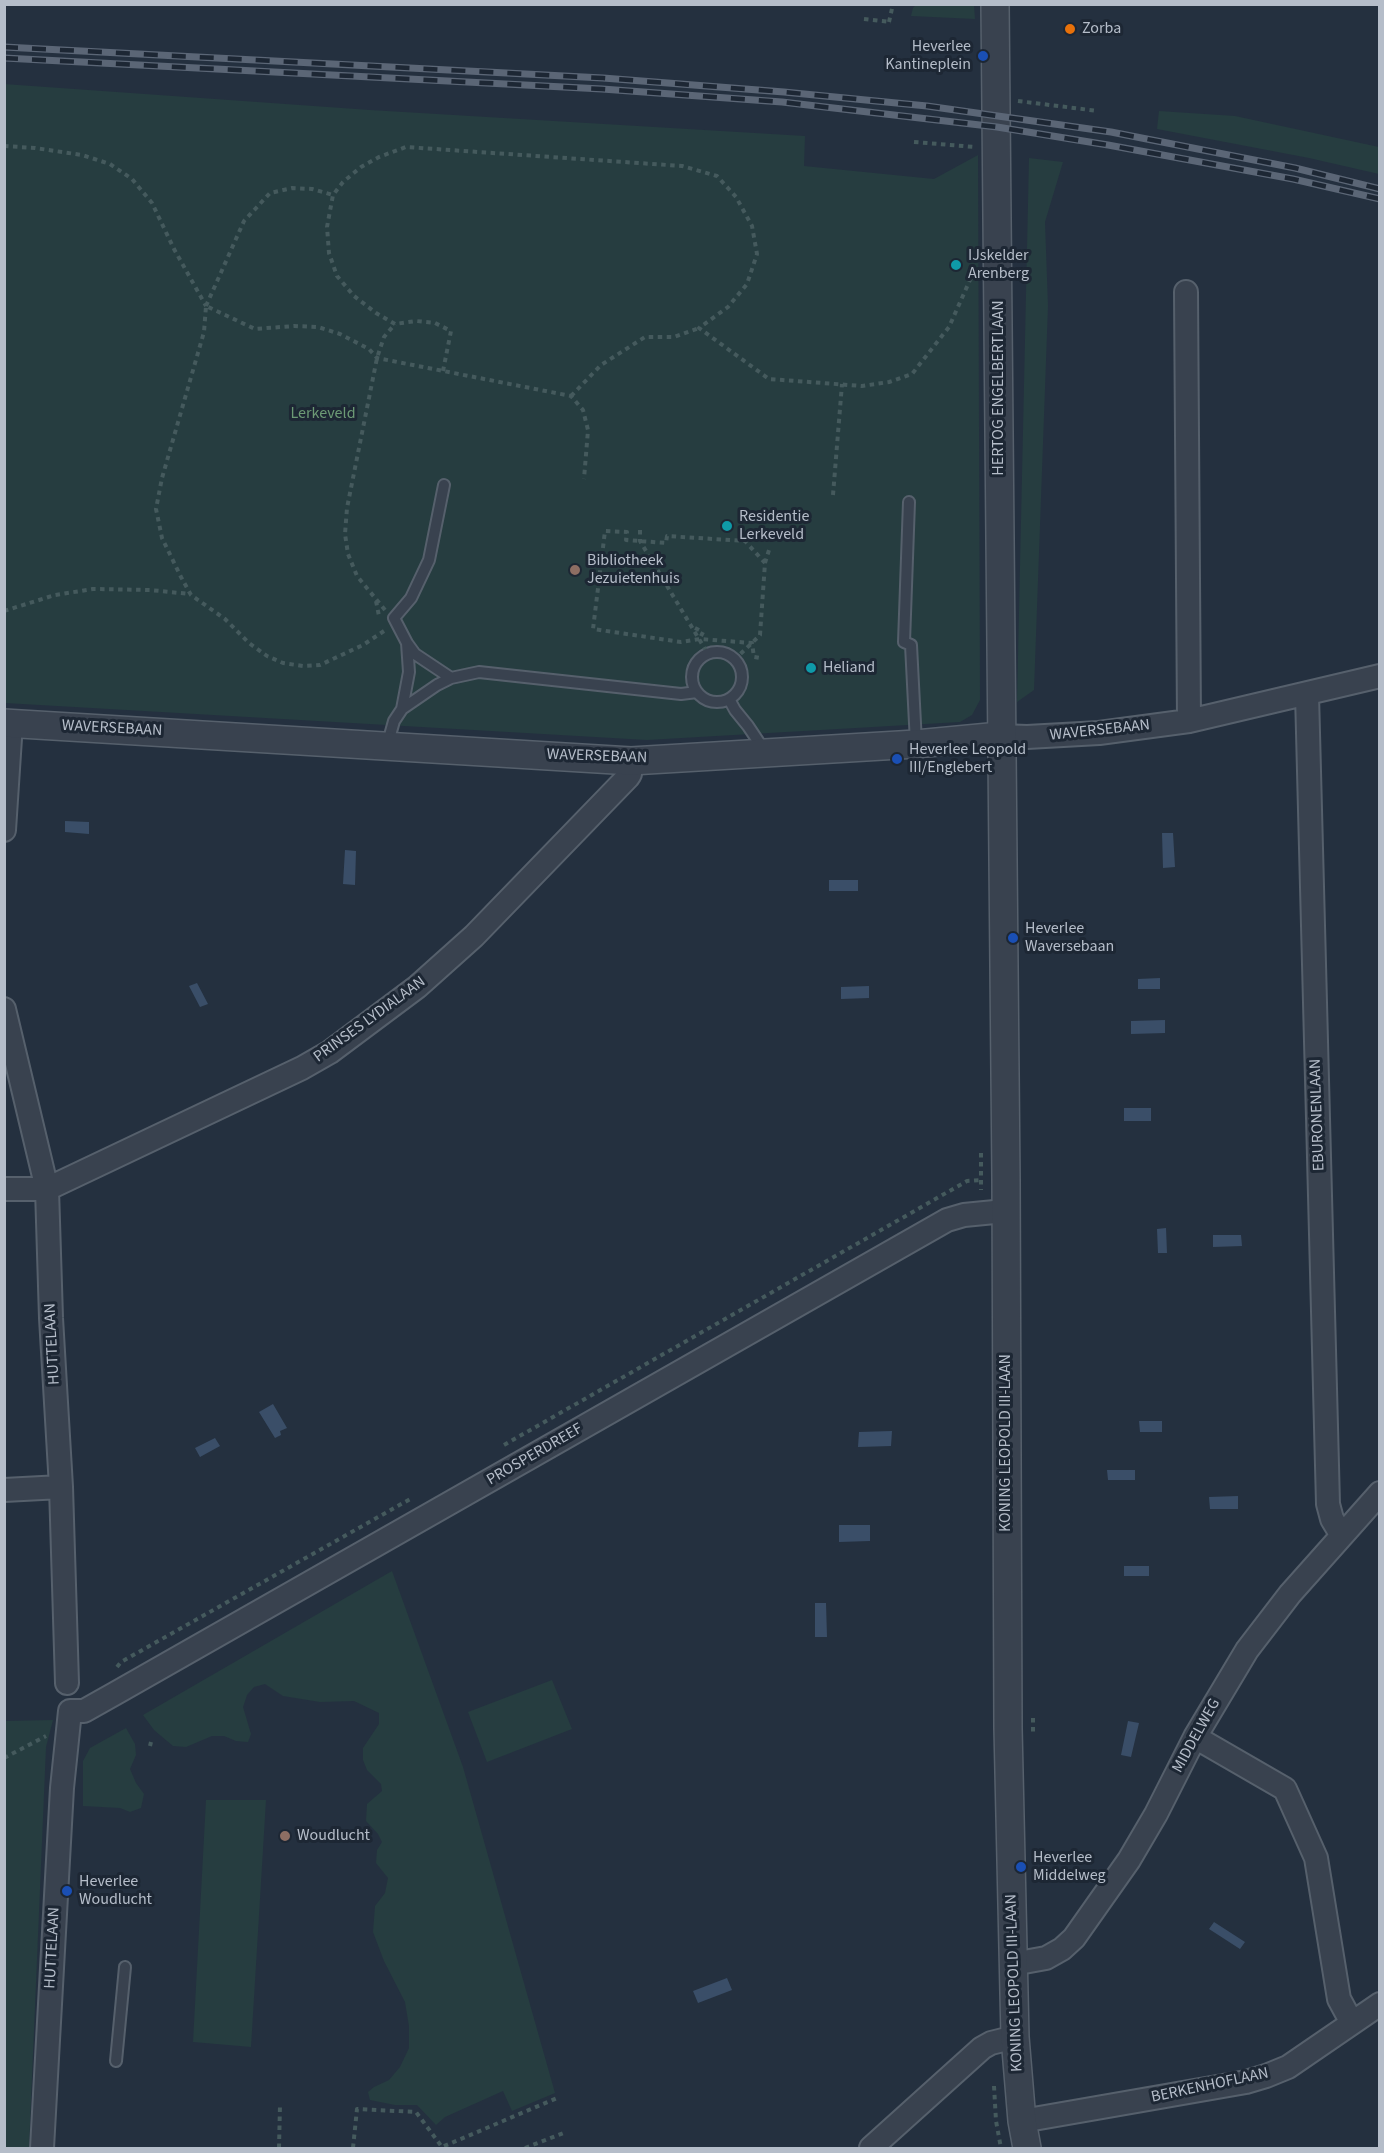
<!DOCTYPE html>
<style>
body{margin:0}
#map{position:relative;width:1384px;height:2153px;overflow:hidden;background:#24303f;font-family:"Source Sans 3",sans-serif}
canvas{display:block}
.frame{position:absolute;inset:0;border:6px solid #b5bdc9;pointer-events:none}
</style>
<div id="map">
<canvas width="1384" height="2153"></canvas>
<div class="frame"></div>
</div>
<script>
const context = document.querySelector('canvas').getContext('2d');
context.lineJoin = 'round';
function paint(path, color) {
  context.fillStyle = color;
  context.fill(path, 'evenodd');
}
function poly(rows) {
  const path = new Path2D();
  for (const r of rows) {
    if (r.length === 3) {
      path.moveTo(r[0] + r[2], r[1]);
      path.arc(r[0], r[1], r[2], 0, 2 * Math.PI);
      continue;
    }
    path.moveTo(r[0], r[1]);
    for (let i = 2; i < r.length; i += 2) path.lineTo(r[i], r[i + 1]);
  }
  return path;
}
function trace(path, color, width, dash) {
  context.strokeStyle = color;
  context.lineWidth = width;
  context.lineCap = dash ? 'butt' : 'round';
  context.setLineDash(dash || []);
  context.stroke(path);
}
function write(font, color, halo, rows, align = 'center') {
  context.font = font + ' "Source Sans 3",sans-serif';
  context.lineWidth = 6;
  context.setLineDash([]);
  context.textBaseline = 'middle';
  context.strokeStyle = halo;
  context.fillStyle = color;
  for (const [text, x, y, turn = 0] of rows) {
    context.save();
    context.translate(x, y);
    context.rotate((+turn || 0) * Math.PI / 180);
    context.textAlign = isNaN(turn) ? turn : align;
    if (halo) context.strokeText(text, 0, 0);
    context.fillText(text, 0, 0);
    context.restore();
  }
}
const green = poly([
 [917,4,974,5,975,19,911,16,913,8],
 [4,84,370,110,805,136,804,166,934,179,978,155,980,700,972,715,960,722,647,740,5,703],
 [1159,111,1235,116,1379,147,1379,174,1309,158,1157,129],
 [1029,158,1063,162,1045,222,1048,306,1034,690,1017,702],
 [392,1571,463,1767,555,2093,512,2111,503,2091,445,2117,436,2125,417,2105,395,2105,370,2100,368,2092,374,2087,389,2080,400,2067,409,2048,409,2026,405,2002,384,1961,373,1932,375,1906,385,1893,388,1878,376,1863,377,1850,382,1842,378,1834,366,1821,367,1804,382,1791,381,1784,367,1770,363,1760,363,1748,379,1724,379,1713,354,1701,320,1702,283,1696,265,1684,254,1687,247,1695,243,1707,251,1734,248,1742,236,1741,224,1736,212,1736,186,1747,173,1746,154,1730,143,1715],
 [552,1680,572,1729,487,1762,468,1712],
 [53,1720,46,1747,29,2148,5,2148,5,1721],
 [126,1728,135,1744,136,1755,130,1769,136,1783,144,1794,141,1808,130,1812,120,1808,83,1806,83,1761,90,1748],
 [206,1800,266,1800,251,2047,193,2042]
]);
const water = poly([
 [65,821,89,822,89,834,65,832],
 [1162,833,1173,833,1175,867,1163,868],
 [345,850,356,851,355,885,343,884],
 [829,880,858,880,858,891,829,891],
 [1160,978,1160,989,1138,989,1138,979],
 [197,983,208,1004,200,1007,189,986],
 [869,986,869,998,841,999,841,987],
 [1165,1020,1165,1033,1131,1034,1131,1021],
 [1124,1108,1151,1108,1151,1121,1124,1121],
 [1166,1228,1167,1253,1158,1253,1157,1229],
 [1213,1235,1241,1235,1242,1246,1213,1247],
 [273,1404,287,1428,280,1431,281,1435,275,1438,259,1412],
 [1139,1421,1162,1421,1162,1432,1140,1432],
 [892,1431,891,1446,858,1447,859,1432],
 [215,1438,220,1446,200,1457,195,1448],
 [1107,1470,1135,1470,1135,1480,1108,1480],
 [1238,1496,1238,1509,1210,1509,1209,1497],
 [839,1525,870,1525,870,1541,839,1542],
 [1124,1566,1149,1566,1149,1576,1124,1576],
 [815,1603,826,1603,827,1637,815,1637],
 [1128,1721,1139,1723,1131,1757,1121,1755],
 [1214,1922,1245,1942,1240,1949,1209,1929],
 [727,1978,732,1990,698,2003,693,1991]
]);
const path = poly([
 [864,19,891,22],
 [889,22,893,4],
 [1018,101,1098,111],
 [914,142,975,147],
 [4,146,35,148,82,155,110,164,132,179,152,203,174,249,206,306],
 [206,306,244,221,270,193,292,188,312,189,333,195],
 [443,371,451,331,435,323,416,321,395,324,376,313,354,296,337,276,329,253,327,227,333,195,343,182,361,167,379,157,406,147,682,166,717,176,736,197,752,226,757,254,747,284,728,307,699,328,769,379,862,386,889,382,912,374,949,327,974,271],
 [571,396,601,365,645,337,674,337,699,328],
 [833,495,842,384],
 [640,530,640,541,708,654],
 [765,563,769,550],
 [376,601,379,616],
 [385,610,357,576,348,554,345,534,347,508,377,358,384,337,395,324],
 [4,611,55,595,93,589,150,590,190,594],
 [695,628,703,632,700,638],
 [384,631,363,645,320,665,303,666,283,663,267,656,249,643,225,619,191,595,181,577,162,538,156,509,162,478,204,332,206,306,255,329,294,326,318,327,340,334,369,349,377,358,571,396,583,410,588,430,584,479],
 [734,660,752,643,760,635,765,563,745,541,667,536,666,543,626,540,627,532,605,531,593,629,681,642,700,639,752,643,754,657,760,658],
 [981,1153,981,1190],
 [504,1445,967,1181,982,1180],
 [117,1667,121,1662,412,1498],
 [1033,1718,1033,1735],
 [150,1746,151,1742],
 [4,1758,46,1736],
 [994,2086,996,2121,1001,2148],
 [279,2148,280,2105],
 [353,2148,357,2109,416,2112,442,2147,557,2098],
 [525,2148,566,2132]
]);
const service = poly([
 [909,502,904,642,911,645,916,743],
 [407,643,415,654,451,678],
 [717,677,25],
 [729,699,735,710,748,726,764,750],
 [402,709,409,672,407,643,394,618,411,598,429,560,444,485],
 [387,746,394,721,402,709,437,685,451,678,479,672,681,694,697,692],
 [116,2061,125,1967]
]);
const minor = poly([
 [1186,292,1189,721],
 [1307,694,1328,1504,1332,1519,1341,1534],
 [1000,736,1027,737,1099,733,1189,721,1380,676],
 [4,830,11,723],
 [4,1009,47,1189,51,1318,61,1487,67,1683],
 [4,1189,47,1189,302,1068,330,1052,417,987,474,936,628,777,630,774,631,761],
 [4,1490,61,1487],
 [1195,1737,1285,1789,1316,1858,1339,1999,1352,2023],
 [1013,1964,1046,1958,1062,1949,1074,1938,1129,1860,1156,1814,1195,1737,1247,1650,1290,1594,1380,1493],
 [1022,2121,1246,2082,1266,2076,1288,2067,1380,2004],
 [42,2148,62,1788,70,1711,84,1711,116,1693,947,1220,964,1215,1005,1211],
 [871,2148,982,2048,991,2043,1015,2037]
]);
const tertiary = poly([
 [995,4,1006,1180,1008,1728,1015,2037,1022,2121,1027,2148],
 [4,723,631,761,916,744,1000,736]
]);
const rail = poly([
 [4,47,603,78,784,92,927,106,1111,132,1295,168,1380,189],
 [4,58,602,89,782,102,997,127,1108,145,1293,179,1380,199]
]);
const markers = [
 [1070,29,6,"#e8710a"],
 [983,56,6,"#1a4fb4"],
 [956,265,6,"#0f9aa8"],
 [727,526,6,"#0f9aa8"],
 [575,570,6,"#8d6e63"],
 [811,668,6,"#0f9aa8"],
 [897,759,6,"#1a4fb4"],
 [1013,938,6,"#1a4fb4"],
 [285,1836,6,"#8d6e63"],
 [1021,1867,6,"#1a4fb4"],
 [67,1891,6,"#1a4fb4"]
];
const poiNames = [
 ["Zorba",1082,29],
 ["Heverlee",971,47,"right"],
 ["Kantineplein",971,65,"right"],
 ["IJskelder",968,256],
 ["Arenberg",968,274],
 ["Residentie",739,517],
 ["Lerkeveld",739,535],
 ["Bibliotheek",587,561],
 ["Jezuietenhuis",587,579],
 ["Heliand",823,668],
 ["Heverlee Leopold",909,750],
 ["III/Englebert",909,768],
 ["Heverlee",1025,929],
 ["Waversebaan",1025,947],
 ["Woudlucht",297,1836],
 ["Heverlee",1033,1858],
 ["Middelweg",1033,1876],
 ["Heverlee",79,1882],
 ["Woudlucht",79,1900]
];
const streetNames = [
 ["HERTOG ENGELBERTLAAN",999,388,-90],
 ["WAVERSEBAAN",112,729,3],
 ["WAVERSEBAAN",1100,731,-6],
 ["WAVERSEBAAN",597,757,2],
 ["PRINSES LYDIALAAN",370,1020,-36],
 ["EBURONENLAAN",1318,1115,-92],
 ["HUTTELAAN",53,1344,-93],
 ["KONING LEOPOLD III-LAAN",1006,1443,-90],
 ["PROSPERDREEF",535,1455,-30],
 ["MIDDELWEG",1197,1736,-61],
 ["HUTTELAAN",53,1948,-87],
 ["KONING LEOPOLD III-LAAN",1015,1983,-92],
 ["BERKENHOFLAAN",1210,2086,-12]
];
const parkNames = [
 ["Lerkeveld",323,414]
];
paint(green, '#263d40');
paint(water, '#3a4e68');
trace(service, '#56606c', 14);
trace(minor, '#56606c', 26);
trace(tertiary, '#56606c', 30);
trace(path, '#455a5d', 4, [4.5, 4.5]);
trace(service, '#39424f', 10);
trace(minor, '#39424f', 22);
trace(tertiary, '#39424f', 27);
trace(rail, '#5b6676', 7);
trace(rail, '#1d2734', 4.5, [14]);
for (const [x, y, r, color] of markers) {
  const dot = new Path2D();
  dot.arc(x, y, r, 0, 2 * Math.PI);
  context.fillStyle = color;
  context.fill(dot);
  trace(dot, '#1d2734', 2);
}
write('16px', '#b5bdc9', '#1d2734', poiNames, 'left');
write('16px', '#b5bdc9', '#1d2734', streetNames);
write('16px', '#6c9a75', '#1d2734', parkNames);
</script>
